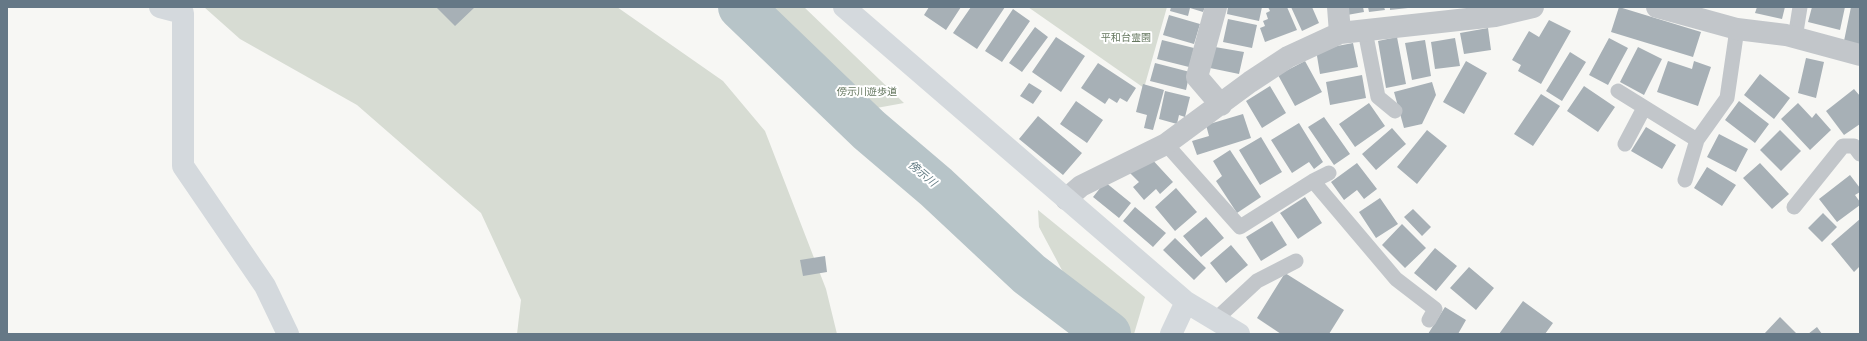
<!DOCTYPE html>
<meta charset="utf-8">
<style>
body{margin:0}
#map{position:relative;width:1867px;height:341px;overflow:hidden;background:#f7f7f4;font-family:"Fira Sans Condensed",sans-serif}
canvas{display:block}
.frame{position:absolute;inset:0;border:8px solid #657886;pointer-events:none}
</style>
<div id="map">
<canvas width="1867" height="341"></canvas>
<div class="frame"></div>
</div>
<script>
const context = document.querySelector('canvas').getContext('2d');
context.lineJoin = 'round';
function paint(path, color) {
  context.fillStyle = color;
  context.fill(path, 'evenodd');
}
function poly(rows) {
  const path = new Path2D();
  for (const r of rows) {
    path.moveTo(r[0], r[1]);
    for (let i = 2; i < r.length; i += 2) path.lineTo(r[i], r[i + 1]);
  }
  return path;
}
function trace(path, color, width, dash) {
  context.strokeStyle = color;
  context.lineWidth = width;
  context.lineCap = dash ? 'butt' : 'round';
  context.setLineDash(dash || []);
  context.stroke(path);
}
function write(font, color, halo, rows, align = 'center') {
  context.font = font + ' "Fira Sans Condensed","Noto Sans JP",sans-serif';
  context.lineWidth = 4;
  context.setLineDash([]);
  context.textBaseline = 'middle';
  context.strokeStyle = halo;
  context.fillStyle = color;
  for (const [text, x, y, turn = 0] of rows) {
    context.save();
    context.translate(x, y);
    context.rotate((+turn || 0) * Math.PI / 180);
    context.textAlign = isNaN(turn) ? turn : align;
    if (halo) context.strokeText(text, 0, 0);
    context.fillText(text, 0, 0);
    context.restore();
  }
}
const green = poly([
 [204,7,617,7,723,81,765,131,826,289,837,334,517,334,521,300,481,213,357,105,240,39],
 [759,7,804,7,904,103,860,111],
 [1028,7,1167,7,1144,88],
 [1038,210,1145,297,1134,334,1126,334,1063,289,1063,272,1039,227]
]);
const river = poly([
 [741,7,869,130,936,187,1029,274,1108,334]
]);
const building = poly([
 [436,7,475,7,455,26],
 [929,7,961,7,946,30,924,15],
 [971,7,1005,7,977,49,953,33],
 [1171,7,1205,7,1203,12,1190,8,1188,16,1170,11],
 [1228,7,1262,7,1259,21,1227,14],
 [1268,7,1287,7,1297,30,1265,42,1260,28,1265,26,1263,21,1268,19,1266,13,1270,11],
 [1291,7,1312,7,1319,23,1302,31],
 [1346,7,1363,7,1364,12,1347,15],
 [1368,7,1384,7,1385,10,1369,12],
 [1390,7,1408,7,1408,8,1390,10],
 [1619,7,1701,32,1693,57,1611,32],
 [1757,7,1785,7,1782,19,1755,13],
 [1812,7,1845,7,1840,30,1808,22],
 [1851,7,1860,7,1860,45,1844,41],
 [1013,9,1030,21,1002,62,985,51],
 [1169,15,1200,24,1194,44,1163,35],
 [1228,19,1257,25,1252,48,1223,42],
 [1549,20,1571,31,1541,84,1518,71,1521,65,1512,60,1529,31,1539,37],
 [1035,27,1048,37,1022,72,1009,63],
 [1488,28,1491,50,1464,54,1460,33],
 [1056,37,1085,56,1061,92,1032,72],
 [1397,37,1406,84,1386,88,1378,41],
 [1455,38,1460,66,1435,69,1431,42],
 [1609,38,1628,48,1608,85,1589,75],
 [1162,40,1194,48,1189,67,1157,59],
 [1425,40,1431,76,1412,80,1405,43],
 [1353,43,1358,67,1320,74,1316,50],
 [1215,47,1244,52,1239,74,1210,68],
 [1638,47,1662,59,1644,95,1620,82],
 [1570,52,1586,62,1562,101,1546,91],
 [1806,58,1824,62,1816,98,1798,93],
 [1305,61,1322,92,1295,106,1278,75],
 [1466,61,1487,73,1464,114,1443,102],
 [1668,61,1692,69,1694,61,1711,67,1698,106,1657,92],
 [1098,63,1136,88,1127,102,1120,98,1117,103,1109,98,1105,104,1081,88],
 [1155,63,1190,72,1186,90,1150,81],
 [1760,74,1790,98,1774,119,1744,95],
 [1362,75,1366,98,1330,105,1326,82],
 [1432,82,1436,95,1422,124,1404,128,1394,92],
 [1029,83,1042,91,1033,104,1020,96],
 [1143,84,1164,90,1153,130,1144,128,1147,115,1136,112],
 [1270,86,1286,113,1262,128,1246,101],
 [1584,86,1615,107,1598,132,1567,111],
 [1854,89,1860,96,1860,124,1844,135,1826,111],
 [1165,91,1190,97,1185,117,1179,115,1177,124,1159,119],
 [1541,94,1560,106,1533,146,1514,134],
 [1076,101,1103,120,1087,143,1060,124],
 [1739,101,1769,124,1755,143,1725,120],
 [1369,103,1385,126,1355,147,1339,124],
 [1798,103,1812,118,1816,113,1831,130,1810,150,1781,119],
 [1243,114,1251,138,1197,155,1192,141,1209,136,1206,125],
 [1038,116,1082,153,1063,175,1019,139],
 [1324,117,1350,154,1334,165,1308,127],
 [1299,123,1323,162,1314,169,1309,162,1292,173,1271,140],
 [1646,127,1676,145,1662,169,1631,151],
 [1392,128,1406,144,1376,170,1362,154],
 [1427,130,1447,146,1417,184,1397,167],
 [1780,130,1801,151,1781,171,1760,150],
 [1719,134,1748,149,1736,172,1707,157],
 [1261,137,1282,172,1260,185,1239,150],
 [1230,150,1261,197,1237,213,1216,181,1222,176,1213,161],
 [1149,156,1173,182,1160,194,1156,189,1144,200,1133,187,1139,182,1130,173],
 [1357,163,1377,189,1364,199,1357,190,1344,200,1331,182],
 [1760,163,1789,194,1772,209,1743,178],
 [1707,167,1736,185,1722,206,1694,188],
 [1850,175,1860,188,1860,192,1855,195,1860,202,1860,205,1837,222,1819,199],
 [1105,182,1131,203,1119,218,1093,197],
 [1176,188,1197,212,1175,231,1155,207],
 [1305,197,1322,223,1298,239,1280,213],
 [1380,198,1398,224,1376,238,1359,212],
 [1135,207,1166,233,1153,247,1123,221],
 [1413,209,1431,227,1422,236,1404,217],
 [1823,213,1837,227,1822,242,1808,228],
 [1206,217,1224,238,1201,257,1183,236],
 [1860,219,1860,266,1854,272,1831,244],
 [1272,221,1287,245,1261,261,1246,237],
 [1402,224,1426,248,1405,268,1382,245],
 [1175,238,1206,268,1194,280,1163,250],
 [1231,245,1248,265,1226,283,1210,263],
 [1435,248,1457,266,1436,291,1414,273],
 [825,256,827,272,803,276,800,260],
 [1469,267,1494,288,1476,310,1450,288],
 [1285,273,1344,310,1329,334,1281,334,1257,318],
 [1523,301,1553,323,1545,334,1499,334],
 [1445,307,1466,320,1458,334,1428,334],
 [1780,317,1797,334,1764,334],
 [1817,327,1822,334,1808,334]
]);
const lane = poly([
 [1365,31,1378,97,1395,111],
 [1795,38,1800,7],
 [1618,91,1697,140,1727,98,1737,29],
 [1166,144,1240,227,1313,181,1396,279,1435,309,1429,320],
 [1625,144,1644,108],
 [1685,180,1697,140],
 [1313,181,1329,173],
 [1794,207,1843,146,1854,146,1860,154],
 [1215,320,1257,281,1296,261]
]);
const street = poly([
 [1216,7,1197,77,1221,105],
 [1338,7,1340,33],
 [1657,7,1737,29,1786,35,1860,55],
 [1066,199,1081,186,1166,144,1250,82,1288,57,1340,33,1495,16,1533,7]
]);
const secondary = poly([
 [160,7,183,13,183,166,265,286,288,334],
 [844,7,1186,302,1239,334],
 [1171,334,1186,302]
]);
const parkNames = [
 ["平和台霊園",1126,38],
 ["傍示川遊歩道",867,92]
];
const waterNames = [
 ["傍示川",922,174,40]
];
paint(green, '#d7dcd3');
trace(river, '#b7c4c8', 46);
paint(building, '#a7b0b6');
trace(lane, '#c2c6ca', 15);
trace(street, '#c2c6ca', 22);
trace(secondary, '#d4d9dd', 22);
write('10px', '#667860', '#fff', parkNames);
write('italic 11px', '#617a82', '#fff', waterNames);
</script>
